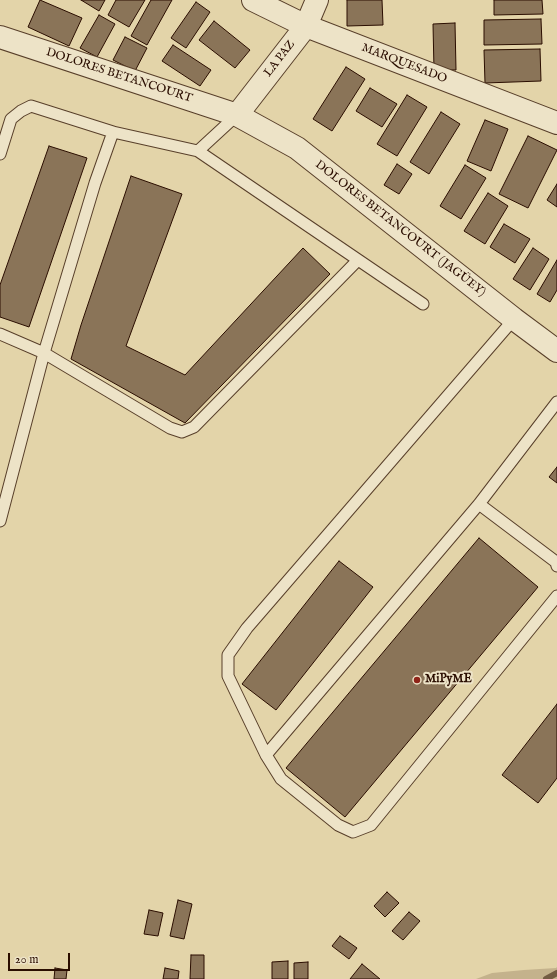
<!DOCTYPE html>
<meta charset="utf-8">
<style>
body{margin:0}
#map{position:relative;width:557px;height:979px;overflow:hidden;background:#e3d4a9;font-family:"IM FELL English",serif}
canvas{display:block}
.scale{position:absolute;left:8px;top:953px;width:62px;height:18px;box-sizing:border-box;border:2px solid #2a0d00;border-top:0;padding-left:5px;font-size:12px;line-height:14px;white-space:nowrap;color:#2a0d00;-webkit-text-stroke:3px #ede3c7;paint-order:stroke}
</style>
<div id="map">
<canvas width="557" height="979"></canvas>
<div class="scale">20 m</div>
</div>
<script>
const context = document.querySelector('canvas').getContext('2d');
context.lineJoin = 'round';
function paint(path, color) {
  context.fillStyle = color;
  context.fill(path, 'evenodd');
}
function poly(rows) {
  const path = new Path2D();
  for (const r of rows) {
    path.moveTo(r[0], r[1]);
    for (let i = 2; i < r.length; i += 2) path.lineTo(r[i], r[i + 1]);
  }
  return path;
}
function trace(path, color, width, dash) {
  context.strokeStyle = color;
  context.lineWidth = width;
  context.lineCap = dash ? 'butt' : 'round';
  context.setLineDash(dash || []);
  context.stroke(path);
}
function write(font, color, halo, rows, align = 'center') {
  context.font = font + ' "IM FELL English",serif';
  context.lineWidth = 4;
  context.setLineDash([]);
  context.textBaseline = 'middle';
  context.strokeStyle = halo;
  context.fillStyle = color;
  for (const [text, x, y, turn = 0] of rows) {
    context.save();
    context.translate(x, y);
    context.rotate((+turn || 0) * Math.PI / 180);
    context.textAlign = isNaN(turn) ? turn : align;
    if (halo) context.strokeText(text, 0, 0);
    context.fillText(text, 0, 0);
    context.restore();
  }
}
const green = poly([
 [557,967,557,979,476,979,492,973,524,970,556,968]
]);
const stream = poly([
 [546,979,557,973]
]);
const building = poly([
 [40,0,82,18,69,46,28,27,40,0],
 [81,0,105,0,99,11,81,0],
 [116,0,145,0,129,27,108,15,116,0],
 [151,0,172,0,147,45,131,36,151,0],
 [347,0,382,0,383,25,347,26,347,0],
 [494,0,542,0,543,14,494,15,494,0],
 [196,2,210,12,186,48,171,38,196,2],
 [99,15,115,24,97,57,80,48,99,15],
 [541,19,542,44,484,45,484,20,541,19],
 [214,21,250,50,235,68,199,40,214,21],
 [455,23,456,70,434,70,433,24,455,23],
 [125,37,147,48,135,71,113,60,125,37],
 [173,45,211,70,200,86,162,61,173,45],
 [540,49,541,81,485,83,484,50,540,49],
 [346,67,365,79,332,131,313,119,346,67],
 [370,88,397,104,382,127,356,111,370,88],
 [407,95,427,107,397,156,377,144,407,95],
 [441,112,460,124,429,174,410,162,441,112],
 [485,120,508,129,491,171,467,161,485,120],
 [528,136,557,150,528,208,499,194,528,136],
 [49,146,87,158,29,327,0,317,0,285,49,146],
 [397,164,412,174,399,194,384,185,397,164],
 [465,165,486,178,461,219,440,206,465,165],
 [131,176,182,194,126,346,185,375,303,248,330,274,185,423,71,359,81,325,131,176],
 [557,184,557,207,547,200,557,184],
 [488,193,508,206,485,244,464,231,488,193],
 [504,224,530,239,515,263,490,247,504,224],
 [533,248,549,259,530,290,513,279,533,248],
 [557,260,557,290,550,302,537,294,557,260],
 [557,467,557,483,549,477,557,467],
 [479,538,538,587,345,817,286,768,479,538],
 [339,561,373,587,276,710,242,684,339,561],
 [557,704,557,778,538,803,502,775,557,704],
 [387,892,399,903,385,917,374,906,387,892],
 [178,900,192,904,184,939,170,936,178,900],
 [149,910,163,913,158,936,144,934,149,910],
 [409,912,420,921,403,940,392,931,409,912],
 [340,936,357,948,349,959,332,946,340,936],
 [191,955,204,955,204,979,190,979,191,955],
 [288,961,288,979,272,979,272,962,288,961],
 [308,962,308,979,294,979,294,963,308,962],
 [362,964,380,979,350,979,362,964],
 [55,968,67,970,66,979,54,979,55,968],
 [165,968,179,971,178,979,163,979,165,968]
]);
const lane = poly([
 [198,151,423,304],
 [0,154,11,119,21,111,31,106,113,132],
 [514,319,247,628,228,655,228,676,266,755,281,779,338,825,353,832,371,825,557,596],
 [0,334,44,353,170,428,182,432,194,427,358,260],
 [479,504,556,562,557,566],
 [0,521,44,353,95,183,113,132,198,151,237,115],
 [266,755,479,504,557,402]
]);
const street = poly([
 [253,0,306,26,557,123],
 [0,37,237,115,297,148,514,319,557,351],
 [237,115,306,26,317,0]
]);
const markers = [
 [417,680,4,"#8f2418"]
];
const streetNames = [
 ["LA PAZ",280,59,-52],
 ["MARQUESADO",404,64,21],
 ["DOLORES BETANCOURT",119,76,18],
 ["DOLORES BETANCOURT (JAGÜEY)",400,229,38]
];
const poiNames = [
 ["MiPyME",425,680]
];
paint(green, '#c4b28c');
trace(stream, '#735c43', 6);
paint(building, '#8a7458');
trace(building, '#2a0d00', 1);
trace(lane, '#583f2a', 13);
trace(street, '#583f2a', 24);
trace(lane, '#ede3c7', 11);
trace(street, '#ede3c7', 22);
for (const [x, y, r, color] of markers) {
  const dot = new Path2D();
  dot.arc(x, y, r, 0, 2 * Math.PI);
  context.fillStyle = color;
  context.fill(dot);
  trace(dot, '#ede3c7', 1.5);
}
write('12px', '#2a0d00', '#ede3c7', streetNames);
write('bold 12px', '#2a0d00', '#ede3c7', poiNames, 'left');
</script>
